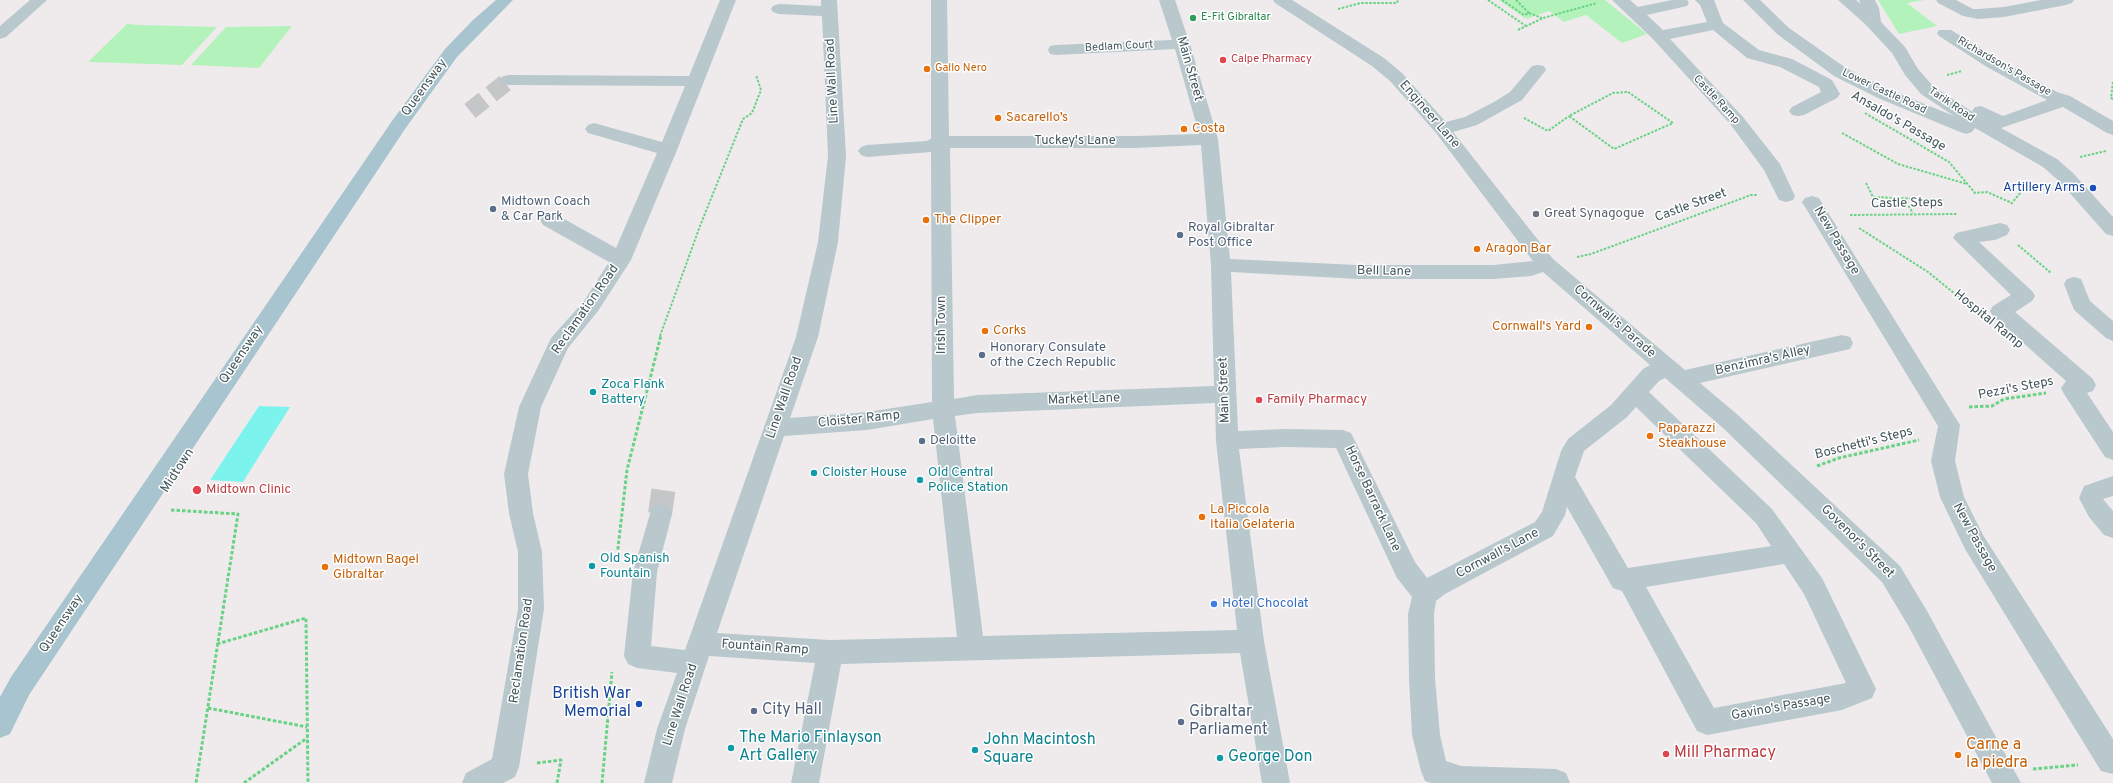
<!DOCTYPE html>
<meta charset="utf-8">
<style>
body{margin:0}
canvas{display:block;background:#efebec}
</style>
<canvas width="2113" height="783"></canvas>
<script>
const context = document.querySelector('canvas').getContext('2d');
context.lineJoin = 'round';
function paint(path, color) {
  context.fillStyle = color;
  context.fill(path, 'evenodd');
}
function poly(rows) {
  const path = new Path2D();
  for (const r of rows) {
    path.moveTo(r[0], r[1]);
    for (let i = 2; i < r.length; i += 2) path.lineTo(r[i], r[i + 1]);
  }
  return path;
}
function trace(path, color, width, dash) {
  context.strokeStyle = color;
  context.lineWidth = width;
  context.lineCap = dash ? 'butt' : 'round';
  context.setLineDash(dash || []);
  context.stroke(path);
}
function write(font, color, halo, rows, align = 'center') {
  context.font = font + ' Overpass,sans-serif';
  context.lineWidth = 3;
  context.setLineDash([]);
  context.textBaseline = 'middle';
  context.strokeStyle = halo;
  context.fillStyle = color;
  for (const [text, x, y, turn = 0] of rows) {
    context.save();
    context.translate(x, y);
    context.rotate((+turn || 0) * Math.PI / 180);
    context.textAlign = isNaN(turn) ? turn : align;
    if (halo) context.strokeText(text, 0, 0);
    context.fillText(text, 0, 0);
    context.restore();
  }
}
const green = poly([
 [1499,0,1605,0,1647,34,1622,43,1586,15,1564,22,1549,11,1526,19],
 [1878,0,1925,0,1907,3,1937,26,1899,34],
 [127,24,140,25,217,27,182,65,88,62],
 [292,26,259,68,191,65,226,27]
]);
const water = poly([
 [259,406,290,407,243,482,210,480]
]);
const minorTunnelFar1 = poly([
 [470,111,509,80]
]);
const minorTunnel = poly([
 [660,514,665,479]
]);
const pathFar1 = poly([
 [1488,0,1526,26],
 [1502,0,1524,15,1529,13,1516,0],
 [1338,9,1361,3,1397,3,1398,0],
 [1529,13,1542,18],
 [1518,30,1543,18,1597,3],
 [1947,75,1962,71],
 [2113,82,2111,98,2113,99],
 [1628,92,1673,123,1614,149,1569,116,1613,93,1628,92],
 [1865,113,1949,162,1975,193,1987,192,2012,203],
 [1524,118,1548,131,1569,116],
 [1842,133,1898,164,1967,184],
 [2080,157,2106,151],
 [1866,183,1873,197,1944,200],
 [1904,199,1913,213],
 [2011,204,2031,180],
 [1850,215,1957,214],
 [1859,228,1928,272,1975,310],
 [2018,245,2051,273],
 [1577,257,1591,254,1751,195,1757,195],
 [660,336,700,226,743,119,752,113,761,90,756,75]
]);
const path = poly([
 [1969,407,1992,406,2004,399,2046,393],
 [1817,466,1839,458,1919,440],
 [171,510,238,514,196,783],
 [619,555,618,548,627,470,661,335],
 [217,644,306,618,308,783],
 [208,708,307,727],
 [537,763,561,760,557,783],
 [2033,769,2078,765],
 [244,783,307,738],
 [602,783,612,672]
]);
const minor = poly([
 [30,0,47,0,6,37,0,39,0,26,30,0],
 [720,0,736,0,677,150,631,260,598,311,568,348,541,407,528,474,533,513,542,552,544,609,519,767,515,777,503,783,462,783,466,773,492,759,518,609,518,552,509,513,504,474,519,407,551,338,584,301,609,262,543,225,540,220,543,215,550,214,557,215,616,248,657,153,588,133,585,129,588,125,594,123,662,142,685,86,509,85,503,84,500,80,503,76,509,75,689,76,720,0],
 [821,0,837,0,846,156,838,242,818,337,790,418,867,412,932,402,931,152,867,157,861,155,858,151,861,147,867,145,926,141,931,139,931,0,947,0,949,136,1135,136,1199,134,1175,49,1056,55,1050,54,1048,50,1050,46,1056,45,1172,40,1159,0,1175,0,1190,44,1218,139,1230,259,1358,265,1493,265,1533,261,1436,133,1390,81,1372,66,1275,3,1273,0,1292,0,1384,58,1402,73,1446,122,1465,117,1494,102,1510,92,1532,66,1538,65,1544,66,1546,70,1522,100,1477,125,1453,132,1553,259,1685,370,1842,335,1850,337,1853,343,1850,349,1700,383,1739,416,1900,566,1927,611,2021,783,1992,783,1909,627,1882,582,1723,428,1665,378,1659,381,1649,392,1772,509,1822,578,1876,689,1872,698,1842,710,1707,735,1697,731,1622,591,1613,588,1567,507,1565,515,1553,536,1445,594,1436,601,1434,614,1435,678,1440,735,1446,761,1461,766,1556,769,1566,773,1570,783,1431,783,1425,781,1421,771,1412,735,1409,678,1408,614,1412,597,1397,578,1336,448,1285,447,1239,449,1264,641,1290,783,1262,783,1240,653,841,664,819,783,791,783,815,663,709,656,685,729,672,783,644,783,657,729,677,673,637,668,628,664,624,656,633,572,652,507,660,504,668,507,672,514,657,572,651,646,685,650,796,337,818,242,828,156,822,16,779,14,773,12,771,9,773,6,779,4,821,6,821,0],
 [1201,145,1211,265,1214,386,977,395,954,399,950,148,1135,148,1201,145],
 [1231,272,1358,279,1493,279,1531,276,1543,272,1650,365,1643,369,1611,405,1568,439,1561,451,1542,512,1535,522,1427,578,1415,562,1351,433,1343,430,1285,429,1238,431,1231,272],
 [1215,403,1216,441,1237,630,983,636,955,416,977,413,1215,403],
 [1636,407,1756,523,1771,546,1628,568,1575,477,1584,451,1627,417,1636,407],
 [933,419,957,637,830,640,717,633,784,436,867,430,933,419],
 [1784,564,1804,594,1846,683,1714,708,1646,587,1784,564],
 [1612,0,1630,0,1638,7,1672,0,1687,0,1689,3,1687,6,1647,15,1663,30,1707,22,1700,5,1695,0,1714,0,1723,23,1759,50,1792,59,1832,80,1840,94,1837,98,1804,115,1798,116,1792,115,1789,111,1792,107,1821,92,1819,87,1780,67,1747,58,1713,30,1670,39,1743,117,1780,164,1795,196,1793,200,1786,202,1779,200,1764,170,1731,125,1653,39,1612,0],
 [1743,0,1760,0,1789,28,1846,68,1890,90,1954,116,1921,94,1905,75,1892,53,1865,24,1838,0,1856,0,1861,4,1859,0,1875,0,1879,8,1881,22,1905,47,1918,69,1933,86,1974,113,1972,111,1975,107,1981,106,2003,116,2047,100,1987,67,1939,36,1937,33,1939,30,1951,30,1999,59,2057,92,2070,96,2113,121,2113,135,2107,133,2063,107,2001,128,2057,159,2073,173,2113,217,2113,236,2106,234,2059,181,2043,167,1975,128,1972,132,1966,134,1960,132,1878,98,1834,76,1777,34,1743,0],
 [1936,0,1956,0,1973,9,1978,9,2004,7,2041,0,2074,0,2072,3,2066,5,2004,17,1978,19,1963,16,1938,3,1936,0],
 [1812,196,1819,198,1960,425,1955,461,1964,497,1983,535,2113,739,2113,774,2101,771,1965,549,1940,497,1931,461,1938,426,1802,202,1805,198,1812,196],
 [2000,223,2007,225,2010,230,2007,235,1995,240,1979,242,2032,291,2035,296,2032,301,2015,312,2093,379,2096,385,2093,391,2087,393,2113,432,2113,460,2105,457,2064,394,2061,388,2066,381,1993,316,1990,311,1993,306,2011,295,1953,238,1956,233,2000,223],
 [2074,277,2081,279,2090,301,2113,321,2113,341,2106,338,2074,310,2064,284,2067,279,2074,277],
 [2113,476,2113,496,2103,499,2113,511,2113,538,2104,535,2089,517,2079,498,2084,486,2113,476]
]);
const major = poly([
 [496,0,513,0,457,57,405,129,29,695,10,734,0,738,0,697,11,677,392,121,445,49,473,20,496,0]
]);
const markers = [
 [1193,18,4,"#2e9e5b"],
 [1223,60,4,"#e0444e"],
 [927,69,4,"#e8710a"],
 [998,118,4,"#e8710a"],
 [1184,129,4,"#e8710a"],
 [2093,188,4,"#1a4fb4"],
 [493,209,4,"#5c6f8a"],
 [1536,214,4,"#6b7280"],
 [926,220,4,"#e8710a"],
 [1180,235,4,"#5c6f8a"],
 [1477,249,4,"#e8710a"],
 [1589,327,4,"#e8710a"],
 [985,331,4,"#e8710a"],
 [982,355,4,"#5c6f8a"],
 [593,392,4,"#0f9aa8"],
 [1259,400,4,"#e0444e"],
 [1650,436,4,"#e8710a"],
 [922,441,4,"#5c6f8a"],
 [814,473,4,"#0f9aa8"],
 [920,480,4,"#0f9aa8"],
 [197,490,5,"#e0444e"],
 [1202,517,4,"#e8710a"],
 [592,566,4,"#0f9aa8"],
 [325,567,4,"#e8710a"],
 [1214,604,4,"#3f7fe0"],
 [639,704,4,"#1a4fb4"],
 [754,711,4,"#5c6f8a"],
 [1181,722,4,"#5c6f8a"],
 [731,748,4,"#0f9aa8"],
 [975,750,4,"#0f9aa8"],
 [1666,754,4,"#e0444e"],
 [1958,755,4,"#e8710a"],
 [1220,758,4,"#0f9aa8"]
];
const farLeisurenames = [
 ["E-Fit Gibraltar",1201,18]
];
const farStreetnames = [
 ["Bedlam Court",1119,47,-3],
 ["Richardson's Passage",2004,67,30],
 ["Lower Castle Road",1884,92,25],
 ["Castle Ramp",1716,100,47],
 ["Tarik Road",1951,105,34]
];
const farHealthnames = [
 ["Calpe Pharmacy",1231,60]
];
const farFoodnames = [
 ["Gallo Nero",935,69]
];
const streetNames = [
 ["Main Street",1189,69,74],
 ["Line Wall Road",833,81,-93],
 ["Queensway",425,88,-54],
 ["Engineer Lane",1429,115,49],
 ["Ansaldo's Passage",1898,122,30],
 ["Tuckey's Lane",1075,141],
 ["Castle Steps",1907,204,-1],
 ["Castle Street",1691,206,-20],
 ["New Passage",1836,241,59],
 ["Bell Lane",1384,272,1],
 ["Reclamation Road",586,310,-55],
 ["Hospital Ramp",1988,320,39],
 ["Cornwall's Parade",1614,322,41],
 ["Irish Town",942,325,-90],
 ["Queensway",242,355,-56],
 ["Benzimra's Alley",1763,361,-13],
 ["Pezzi's Steps",2016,389,-11],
 ["Main Street",1225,390,-92],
 ["Line Wall Road",785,398,-71],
 ["Market Lane",1084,400,-2],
 ["Cloister Ramp",859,420,-6],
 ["Boschetti's Steps",1864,444,-14],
 ["Midtown",178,471,-57],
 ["Horse Barrack Lane",1372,499,65],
 ["New Passage",1974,538,61],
 ["Govenor's Street",1857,542,45],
 ["Cornwall's Lane",1498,554,-28],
 ["Queensway",62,624,-56],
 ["Fountain Ramp",765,648,4],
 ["Reclamation Road",522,651,-82],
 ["Line Wall Road",681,705,-72],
 ["Gavino's Passage",1781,708,-10]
];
const foodNames = [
 ["Sacarello’s",1006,118],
 ["Costa",1192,129],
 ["The Clipper",934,220],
 ["Aragon Bar",1485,249],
 ["Cornwall's Yard",1581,327,"right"],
 ["Corks",993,331],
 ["Paparazzi",1658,429],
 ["Steakhouse",1658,444],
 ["La Piccola",1210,510],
 ["Italia Gelateria",1210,525],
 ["Midtown Bagel",333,560],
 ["Gibraltar",333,575]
];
const transitNames = [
 ["Artillery Arms",2085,188]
];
const serviceNames = [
 ["Midtown Coach",501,202],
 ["& Car Park",501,217],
 ["Royal Gibraltar",1188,228],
 ["Post Office",1188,243],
 ["Honorary Consulate",990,348],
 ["of the Czech Republic",990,363],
 ["Deloitte",930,441]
];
const worshipNames = [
 ["Great Synagogue",1544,214]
];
const cultureNames = [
 ["Zoca Flank",601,385],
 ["Battery",601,400],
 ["Cloister House",822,473],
 ["Old Central",928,473],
 ["Police Station",928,488],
 ["Old Spanish",600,559],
 ["Fountain",600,574]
];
const healthNames = [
 ["Family Pharmacy",1267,400],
 ["Midtown Clinic",206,490]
];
const shopNames = [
 ["Hotel Chocolat",1222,604]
];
const nearTransitnames = [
 ["British War",631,695],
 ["Memorial",631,713]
];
const nearServicenames = [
 ["City Hall",762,711],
 ["Gibraltar",1189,713],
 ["Parliament",1189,731]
];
const nearCulturenames = [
 ["The Mario Finlayson",739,739],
 ["Art Gallery",739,757],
 ["John Macintosh",983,741],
 ["Square",983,759],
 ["George Don",1228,758]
];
const nearFoodnames = [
 ["Carne a",1966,746],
 ["la piedra",1966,764]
];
const nearHealthnames = [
 ["Mill Pharmacy",1674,754]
];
paint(green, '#b4f2bc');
paint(water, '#7df3ee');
trace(minorTunnelFar1, '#c4c6c8', 18, [18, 9]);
trace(minorTunnel, '#c4c6c8', 24, [24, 12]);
trace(pathFar1, '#69d284', 2, [2.5, 1.5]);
trace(path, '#69d284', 3, [3.5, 2]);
paint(minor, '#b8c8cd');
paint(major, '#a8c4ce');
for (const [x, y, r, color] of markers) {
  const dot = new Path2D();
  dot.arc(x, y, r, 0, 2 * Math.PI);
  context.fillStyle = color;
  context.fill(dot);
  trace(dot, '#fff', 1.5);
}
write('11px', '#27864d', '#fff', farLeisurenames, 'left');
write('11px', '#42555a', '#fff', farStreetnames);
write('11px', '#be3a42', '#fff', farHealthnames, 'left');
write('11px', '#c56008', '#fff', farFoodnames, 'left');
write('13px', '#42555a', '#fff', streetNames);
write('13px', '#c56008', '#fff', foodNames, 'left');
write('13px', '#164399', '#fff', transitNames, 'right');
write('13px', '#4e5e75', '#fff', serviceNames, 'left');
write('13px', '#5b616d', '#fff', worshipNames, 'left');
write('13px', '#0d838f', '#fff', cultureNames, 'left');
write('13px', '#be3a42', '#fff', healthNames, 'left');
write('13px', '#366cbe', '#fff', shopNames, 'left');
write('16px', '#164399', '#fff', nearTransitnames, 'right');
write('16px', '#4e5e75', '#fff', nearServicenames, 'left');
write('16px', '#0d838f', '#fff', nearCulturenames, 'left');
write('16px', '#c56008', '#fff', nearFoodnames, 'left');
write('16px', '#be3a42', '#fff', nearHealthnames, 'left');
</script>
